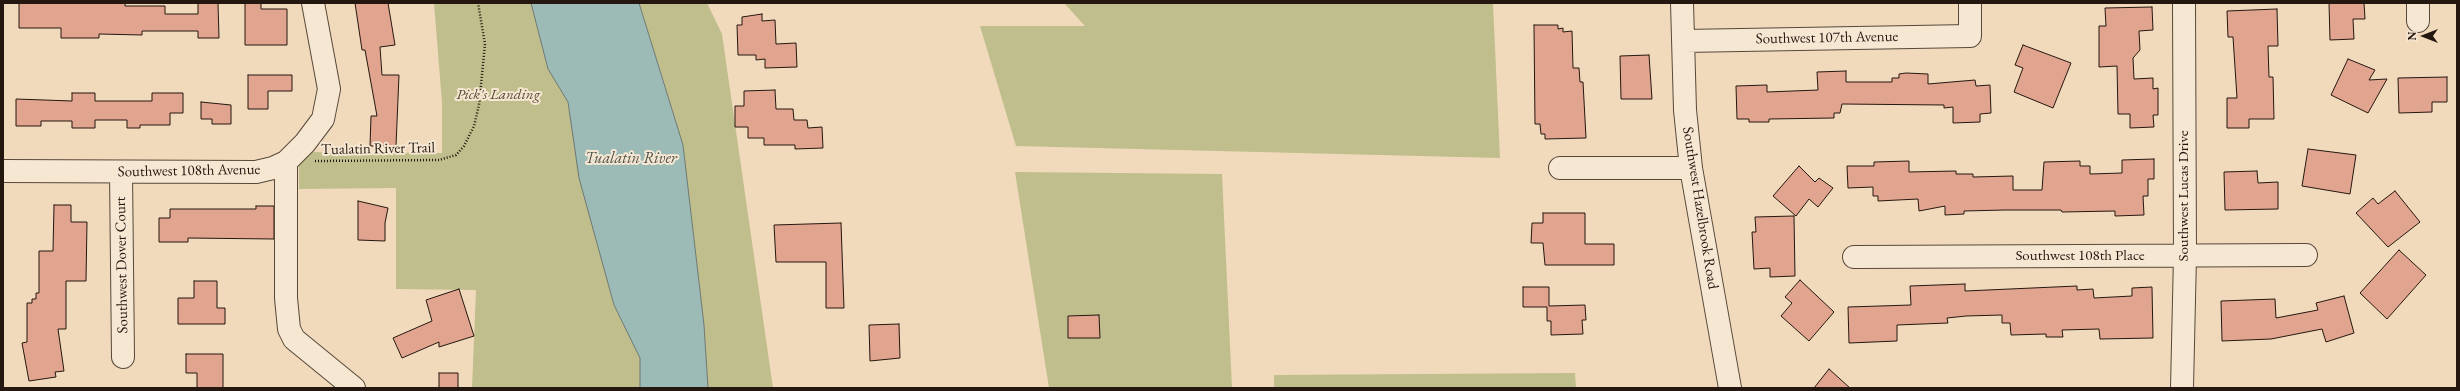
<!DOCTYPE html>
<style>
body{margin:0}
#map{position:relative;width:2460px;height:391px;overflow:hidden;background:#f1dabb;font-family:"EB Garamond",serif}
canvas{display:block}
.frame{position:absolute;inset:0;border:4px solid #24170f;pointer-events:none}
.north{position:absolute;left:2404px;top:16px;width:40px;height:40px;-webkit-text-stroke:3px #f6e7d3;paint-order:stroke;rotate:270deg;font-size:11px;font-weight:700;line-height:16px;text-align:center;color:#24170f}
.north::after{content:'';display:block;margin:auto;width:14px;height:18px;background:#24170f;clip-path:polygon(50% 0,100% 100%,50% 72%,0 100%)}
</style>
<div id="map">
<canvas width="2460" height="391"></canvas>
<div class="frame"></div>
<div class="north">N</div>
</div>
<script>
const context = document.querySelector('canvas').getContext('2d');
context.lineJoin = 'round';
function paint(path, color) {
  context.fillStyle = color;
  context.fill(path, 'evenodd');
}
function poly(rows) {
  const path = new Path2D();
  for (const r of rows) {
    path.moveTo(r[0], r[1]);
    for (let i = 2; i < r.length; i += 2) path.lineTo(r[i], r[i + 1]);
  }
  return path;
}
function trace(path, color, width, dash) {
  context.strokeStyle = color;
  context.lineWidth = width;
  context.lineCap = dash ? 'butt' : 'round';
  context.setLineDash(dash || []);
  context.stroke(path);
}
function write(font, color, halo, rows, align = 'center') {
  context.font = font + ' "EB Garamond",serif';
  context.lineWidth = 4;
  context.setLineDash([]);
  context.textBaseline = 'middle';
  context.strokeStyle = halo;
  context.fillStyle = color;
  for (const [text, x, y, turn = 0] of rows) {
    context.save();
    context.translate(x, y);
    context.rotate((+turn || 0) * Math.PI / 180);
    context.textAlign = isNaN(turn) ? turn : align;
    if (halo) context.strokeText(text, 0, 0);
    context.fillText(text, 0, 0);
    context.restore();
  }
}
const green = poly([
 [434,3,531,3,548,69,568,102,580,178,614,305,640,358,640,388,472,388,476,290,396,289,396,188,299,189,299,152,442,153,442,103],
 [639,3,707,3,722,34,773,388,708,388,704,325,683,145],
 [1064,3,1493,3,1500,158,1016,146,980,26,1085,26],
 [1015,172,1222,174,1232,388,1049,388],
 [1575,373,1576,388,1274,388,1274,375]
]);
const water = poly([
 [531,3,639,3,683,145,704,325,708,388,640,388,640,358,614,305,579,178,568,102,548,69,531,3]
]);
const building = poly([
 [19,3,125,3,125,6,165,6,165,14,198,14,198,3,218,3,219,38,198,38,198,31,142,31,142,35,99,34,99,38,61,38,61,28,19,28,19,3],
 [245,3,261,3,261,9,287,9,287,45,245,45,245,3],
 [355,3,388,3,395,45,380,47,382,75,399,75,396,146,370,146,371,116,377,116,365,50,362,50,355,3],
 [2329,3,2364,3,2365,19,2353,19,2354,39,2330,40,2329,3],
 [2152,7,2153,30,2139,31,2140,50,2133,58,2134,79,2153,78,2153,89,2158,88,2158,115,2153,115,2154,127,2130,128,2130,114,2118,114,2117,66,2099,67,2099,26,2106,26,2105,8,2152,7],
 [2277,9,2278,46,2268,46,2269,77,2273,77,2274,119,2249,119,2249,128,2227,128,2227,98,2237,98,2233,37,2228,37,2227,11,2277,9],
 [762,14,762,21,775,20,776,44,796,43,797,67,765,68,765,59,756,60,756,55,738,55,737,25,742,25,742,17,762,14],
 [1534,25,1558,25,1558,29,1563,28,1563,32,1572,31,1573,68,1579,68,1580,82,1583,82,1586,138,1545,139,1545,134,1541,134,1540,124,1535,124,1534,25],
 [2023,45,2071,63,2053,108,2014,92,2023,68,2015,65,2023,45],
 [1649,55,1652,99,1621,99,1620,56,1649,55],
 [2348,59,2375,70,2369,80,2387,79,2368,113,2331,95,2348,59],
 [1846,71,1846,82,1892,82,1892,78,1899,78,1899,74,1906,73,1928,74,1928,84,1975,80,1976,86,1990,85,1991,113,1980,114,1980,122,1953,123,1953,107,1944,108,1944,105,1842,104,1840,113,1834,113,1834,118,1769,119,1769,122,1749,122,1749,119,1737,119,1736,86,1767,85,1767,92,1818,90,1817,72,1846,71],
 [248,75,292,75,292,91,268,91,268,109,248,109,248,75],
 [2447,77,2447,102,2432,102,2432,112,2399,113,2398,78,2447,77],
 [775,90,776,109,793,109,794,120,807,120,808,128,822,127,823,148,795,149,795,145,764,145,764,138,748,138,748,127,735,127,735,106,744,106,744,91,775,90],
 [72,93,95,93,95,101,152,101,152,93,183,93,183,113,170,113,170,125,140,125,140,128,127,128,127,120,95,120,95,128,72,128,72,121,41,121,41,126,16,126,16,99,72,101,72,93],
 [201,102,231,105,231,124,212,124,212,119,201,119,201,102],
 [2308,149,2356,155,2350,194,2302,186,2308,149],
 [2154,159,2154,179,2148,179,2148,196,2143,196,2144,215,2115,216,2115,211,2062,212,2061,210,2005,210,1964,211,1964,214,1945,215,1945,206,1919,211,1918,199,1878,201,1878,196,1873,196,1873,187,1848,188,1847,166,1874,166,1874,162,1909,161,1909,172,1956,171,1956,174,1973,174,1973,177,2013,176,2013,190,2042,190,2044,162,2080,161,2080,166,2090,166,2090,174,2122,173,2122,160,2154,159],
 [1799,166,1815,182,1819,178,1833,188,1818,207,1809,199,1796,216,1773,196,1799,166],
 [2257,171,2258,183,2278,182,2278,209,2225,210,2224,172,2257,171],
 [2395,191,2420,222,2388,247,2356,213,2373,198,2378,204,2395,191],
 [358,201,388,208,385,223,385,241,358,240,358,201],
 [54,205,71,205,71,222,87,222,86,281,66,281,66,329,58,329,64,371,55,372,56,377,29,381,22,343,27,342,27,303,32,303,32,299,36,299,36,293,39,293,39,251,53,251,54,205],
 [256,206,274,206,274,239,188,238,188,242,159,242,159,218,170,218,170,209,256,209,256,206],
 [1543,213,1585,213,1585,244,1614,244,1614,265,1545,265,1543,243,1531,243,1532,223,1543,223,1543,213],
 [1794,216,1795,276,1770,277,1770,268,1754,269,1752,232,1756,232,1755,217,1794,216],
 [841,223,844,308,826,308,826,262,776,262,774,225,841,223],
 [2399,250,2426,275,2387,319,2360,293,2399,250],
 [1800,280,1834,312,1809,341,1781,316,1792,303,1785,297,1800,280],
 [194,281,217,281,217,308,225,308,225,324,178,324,178,298,194,298,194,281],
 [1965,284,1965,291,2077,286,2077,290,2093,289,2094,298,2132,296,2132,288,2152,287,2153,338,2100,339,2099,329,2062,330,2063,337,2046,337,2046,334,2011,335,2010,323,2002,323,2002,315,1966,316,1947,318,1948,323,1897,325,1897,341,1849,343,1848,307,1911,305,1910,286,1965,284],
 [1523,287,1549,287,1549,306,1585,305,1586,320,1582,320,1583,334,1551,335,1551,321,1547,321,1547,307,1523,307,1523,287],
 [459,289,474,336,439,347,439,342,402,358,393,338,432,321,426,300,459,289],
 [2344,296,2354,333,2326,342,2322,329,2271,339,2222,341,2221,301,2275,299,2276,318,2318,310,2316,303,2344,296],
 [1099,315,1100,338,1068,338,1068,316,1099,315],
 [899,324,900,358,870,361,869,325,899,324],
 [186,354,223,354,223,388,197,388,197,373,186,373,186,354],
 [1829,369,1850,388,1814,388,1829,369],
 [439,373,458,373,458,388,439,388,439,373]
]);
const path = poly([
 [315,161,439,160,456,155,464,146,474,126,479,105,485,44,478,3]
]);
const minor = poly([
 [1682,3,1685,110,1691,168,1730,388],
 [2418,3,2418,21],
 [1684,41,1970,36,1970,3],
 [286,162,286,298,289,329,294,339,354,388],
 [1560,168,1691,168],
 [3,171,256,172,273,168,286,162,305,143,323,119,329,89,313,3],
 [121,173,123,357],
 [1854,257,2306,255],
 [2182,388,2185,256,2184,3]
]);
const streetNames = [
 ["Southwest 107th Avenue",1827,38,-1],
 ["Tualatin River Trail",378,149,-1],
 ["Southwest 108th Avenue",189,171,-1],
 ["Southwest Lucas Drive",2184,196,-90],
 ["Southwest Hazelbrook Road",1700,208,81],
 ["Southwest 108th Place",2080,256],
 ["Southwest Dover Court",122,265,-91]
];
const parkNames = [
 ["Pick's Landing",498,95]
];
const waterNames = [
 ["Tualatin River",631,159]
];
paint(green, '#c0be8c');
paint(water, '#9cbab6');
trace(water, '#6c7973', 1);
paint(building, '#e1a48f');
trace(building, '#24170f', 1);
trace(minor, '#57483a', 24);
trace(path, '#24170f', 2.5, [1, 2]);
trace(minor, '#f6e7d3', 22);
write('15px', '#24170f', '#f6e7d3', streetNames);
write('italic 15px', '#534934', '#f6e7d3', parkNames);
write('italic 16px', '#4e5049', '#f6e7d3', waterNames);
</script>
